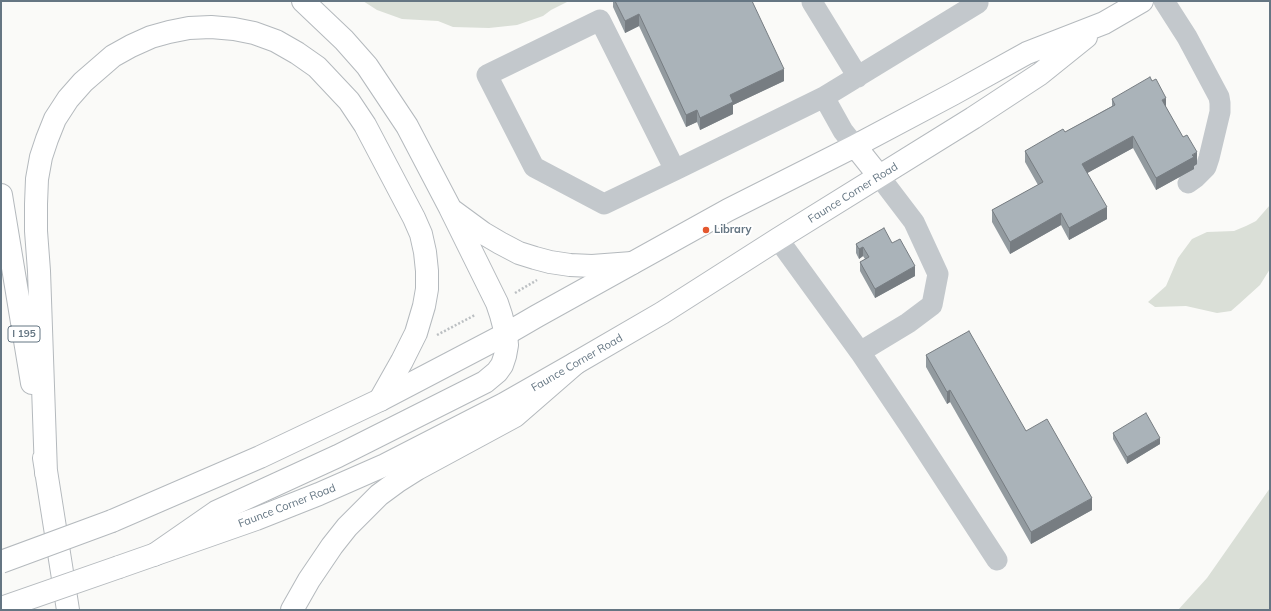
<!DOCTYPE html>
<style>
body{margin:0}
#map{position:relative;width:1271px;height:611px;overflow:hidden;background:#fafaf8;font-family:Mulish,sans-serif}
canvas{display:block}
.frame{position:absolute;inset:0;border:2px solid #657683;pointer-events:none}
</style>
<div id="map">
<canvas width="1271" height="611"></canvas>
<div class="frame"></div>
</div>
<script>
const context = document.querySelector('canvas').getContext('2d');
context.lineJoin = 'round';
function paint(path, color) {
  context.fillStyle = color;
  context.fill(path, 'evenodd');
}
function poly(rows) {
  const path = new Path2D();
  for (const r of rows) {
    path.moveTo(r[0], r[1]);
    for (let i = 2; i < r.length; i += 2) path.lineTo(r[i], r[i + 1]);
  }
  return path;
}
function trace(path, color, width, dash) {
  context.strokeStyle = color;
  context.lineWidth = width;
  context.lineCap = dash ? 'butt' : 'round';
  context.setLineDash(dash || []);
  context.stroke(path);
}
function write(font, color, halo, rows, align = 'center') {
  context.font = font + ' Mulish,sans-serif';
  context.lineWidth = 4;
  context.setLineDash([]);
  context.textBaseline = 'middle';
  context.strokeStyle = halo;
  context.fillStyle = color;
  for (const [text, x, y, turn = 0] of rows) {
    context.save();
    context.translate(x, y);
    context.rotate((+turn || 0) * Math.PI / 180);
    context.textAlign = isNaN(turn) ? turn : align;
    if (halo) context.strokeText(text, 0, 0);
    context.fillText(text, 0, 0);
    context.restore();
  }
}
const green = poly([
 [363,1,569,1,551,10,543,16,517,25,489,28,453,27,438,21,402,19,377,10],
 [1270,205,1270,269,1260,285,1239,304,1231,311,1217,313,1186,306,1155,307,1148,302,1166,286,1178,258,1192,239,1207,232,1234,231,1246,226,1256,221],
 [1270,488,1270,610,1178,610,1207,578]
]);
const path = poly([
 [515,293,537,280],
 [437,335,475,315]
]);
const minor = poly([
 [1164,1,1187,37,1219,97,1220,103,1220,112,1209,158,1206,167,1195,178,1188,183],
 [812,2,858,77],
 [824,97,843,131,855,146],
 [675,170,600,20,487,75,534,167,604,204,675,170,824,97,978,3],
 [778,239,860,352,911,428,997,560],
 [860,352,908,323,932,305,938,274,914,222,879,176]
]);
const major = poly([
 [855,146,879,176],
 [112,521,260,457,380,400,506,334,537,316,728,210,855,146,953,94,1027,53,1104,23,1142,1],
 [119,567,256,519,319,494,385,465,504,404,576,363,662,313,778,239,973,118,1040,74,1086,37]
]);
const highway = poly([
 [1,195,32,383],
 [453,211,483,233,500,243,519,253,535,258,550,262,570,265,592,266,632,263],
 [44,458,68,610],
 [46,473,39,271,36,231,36,204,37,179,41,157,47,139,55,119,68,99,83,82,113,56,131,46,151,37,169,32,189,28,211,27,234,29,254,33,276,41,297,53,317,67,349,101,365,125,414,218,421,234,425,252,427,271,427,289,424,306,416,333,402,361,380,400],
 [154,555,216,512,338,456,485,382,497,372,502,365,505,356,507,345,506,334,501,315,497,303,450,208,407,126,367,66,344,40,303,1],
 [292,610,309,580,332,546,347,527,379,495,398,481,417,469,515,416,576,363]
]);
const majorBridge = poly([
 [1,562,112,521],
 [1,608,119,567]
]);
const wall = poly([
 [613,1,752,1,784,81,733,105,733,114,700,130,697,122,686,127,639,26,625,33,613,7],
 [1112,99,1166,107,1197,164,1194,166,1194,169,1156,190,1133,148,1087,173,1107,219,1069,240,1061,225,1010,254,992,222,992,210,1038,185,1025,162,1025,151,1065,132,1112,106],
 [892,243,915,276,875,298,860,271,860,262,865,259,863,256,859,259,856,253,856,244],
 [926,355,1026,431,1092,510,1031,544,950,402,947,404,926,367],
 [1113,433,1160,444,1127,464,1113,439]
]);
const shadedWall = poly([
 [639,14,639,26,625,33,625,21],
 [784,69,784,81,733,105,733,114,700,130,700,118,730,95],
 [1166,98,1166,110,1162,100],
 [697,110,697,122,686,127,686,115],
 [1133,136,1133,148,1082,176,1082,164],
 [1197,152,1197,164,1194,166,1194,169,1156,190,1156,178],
 [1107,207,1107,219,1069,240,1069,228],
 [1061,213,1061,225,1010,254,1010,242],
 [863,247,863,256,859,259,859,249],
 [915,266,915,276,875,298,875,289],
 [950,390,950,402,947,404,947,392],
 [1160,438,1160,444,1127,464,1127,457],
 [1092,498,1092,510,1031,544,1031,532]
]);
const building = poly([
 [615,1,752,1,784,69,730,95,733,102,700,118,697,110,686,115,639,14,625,21,615,1],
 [1150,77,1152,81,1156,79,1166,98,1162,100,1183,137,1187,135,1197,152,1192,155,1194,157,1156,178,1133,136,1082,164,1107,207,1069,228,1061,213,1010,242,992,210,1043,182,1025,151,1063,129,1065,132,1115,105,1112,99,1150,77],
 [884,228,892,243,900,239,915,266,875,289,860,262,869,257,863,247,859,249,856,244,884,228],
 [969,331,1026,431,1047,419,1092,498,1031,532,950,390,947,392,926,355,969,331],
 [1146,413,1160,438,1127,457,1113,433,1146,413]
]);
const markers = [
 [706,230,4,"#e4572e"]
];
const shields = [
 [24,334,32]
];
const shieldNames = [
 ["I 195",24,334]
];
const streetNames = [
 ["Faunce Corner Road",853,193,-32],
 ["Faunce Corner Road",577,363,-30],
 ["Faunce Corner Road",287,506,-21]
];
const poiNames = [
 ["Library",714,230]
];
paint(green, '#dadfd7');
trace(major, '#b5babe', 24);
trace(highway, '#b4b9bd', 24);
trace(path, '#bbbfc2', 2.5, [2, 2]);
trace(minor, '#c3c8cc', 21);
trace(major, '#fff', 22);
trace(highway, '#fff', 22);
trace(majorBridge, '#b5babe', 24, []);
trace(majorBridge, '#fff', 22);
paint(wall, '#929a9f');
paint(shadedWall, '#777d82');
paint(building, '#aab3b9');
trace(building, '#777d82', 1);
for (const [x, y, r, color] of markers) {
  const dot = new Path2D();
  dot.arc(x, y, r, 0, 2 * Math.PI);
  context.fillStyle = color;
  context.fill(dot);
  trace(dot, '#fff', 1.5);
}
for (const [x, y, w] of shields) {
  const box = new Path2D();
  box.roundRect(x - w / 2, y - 8, w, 16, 3);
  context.fillStyle = '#fff';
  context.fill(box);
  trace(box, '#657683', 1);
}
write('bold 10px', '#657683', null, shieldNames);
write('11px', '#657683', '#fff', streetNames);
write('bold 11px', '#657683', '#fff', poiNames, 'left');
</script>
